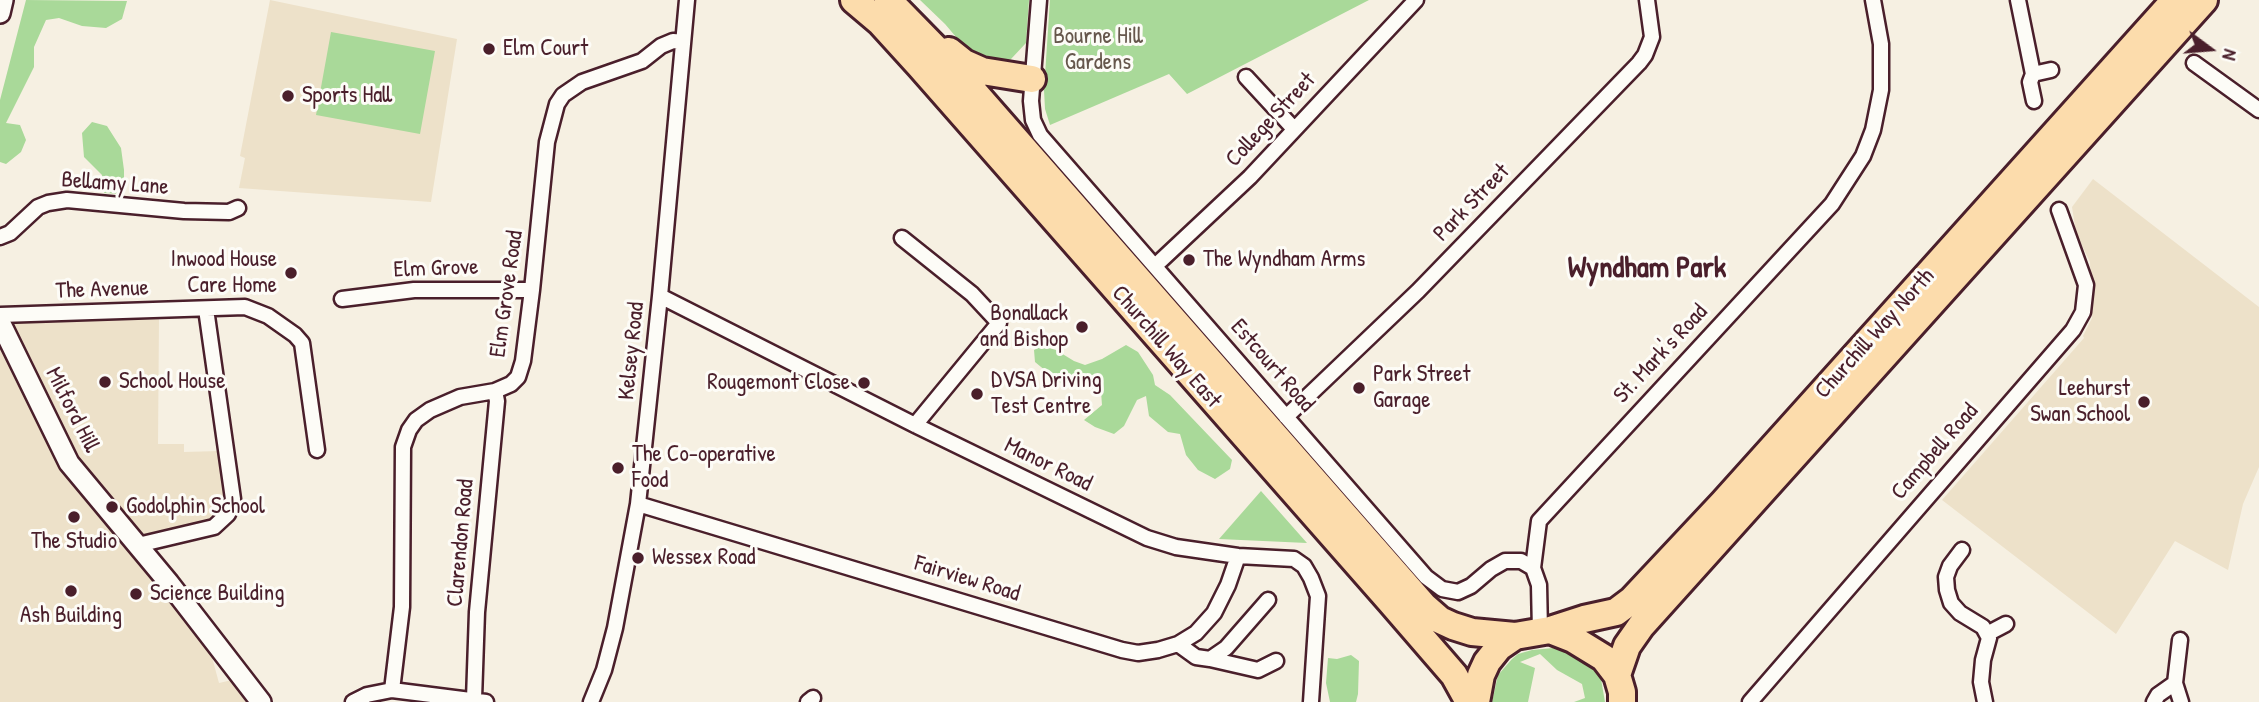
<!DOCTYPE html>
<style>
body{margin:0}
#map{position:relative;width:2259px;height:702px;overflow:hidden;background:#f6f0e2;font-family:"Patrick Hand",sans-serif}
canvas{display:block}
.north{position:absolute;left:2175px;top:14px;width:70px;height:70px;-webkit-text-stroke:5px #fdfcf7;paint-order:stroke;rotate:106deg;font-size:19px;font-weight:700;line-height:28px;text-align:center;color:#4a1f2b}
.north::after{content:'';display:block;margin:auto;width:24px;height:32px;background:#4a1f2b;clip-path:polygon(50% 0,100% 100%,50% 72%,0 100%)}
</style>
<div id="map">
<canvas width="2259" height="702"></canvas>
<div class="north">N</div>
</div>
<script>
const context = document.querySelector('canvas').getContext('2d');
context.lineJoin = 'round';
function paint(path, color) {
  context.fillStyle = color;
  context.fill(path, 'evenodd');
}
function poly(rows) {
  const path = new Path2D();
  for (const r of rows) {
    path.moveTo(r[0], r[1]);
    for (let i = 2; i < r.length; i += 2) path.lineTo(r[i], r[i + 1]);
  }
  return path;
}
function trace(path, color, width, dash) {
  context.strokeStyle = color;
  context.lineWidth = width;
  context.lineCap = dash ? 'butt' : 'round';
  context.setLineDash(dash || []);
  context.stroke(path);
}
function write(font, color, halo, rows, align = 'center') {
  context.font = font + ' "Patrick Hand",sans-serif';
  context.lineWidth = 6;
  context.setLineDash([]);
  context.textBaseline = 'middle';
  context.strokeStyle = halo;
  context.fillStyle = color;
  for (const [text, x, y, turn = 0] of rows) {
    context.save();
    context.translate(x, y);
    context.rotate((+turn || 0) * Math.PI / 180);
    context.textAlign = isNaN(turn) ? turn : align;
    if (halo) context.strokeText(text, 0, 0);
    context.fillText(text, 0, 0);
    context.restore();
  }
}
const built = poly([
 [270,0,457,39,431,202,239,188,245,158,240,156],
 [2093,179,2259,307,2259,467,2243,504,2228,570,2175,541,2116,634,1942,500,2084,338,2083,336,2092,318,2090,262,2076,233,2072,207],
 [159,319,158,444,184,444,184,452,219,451,226,503,222,511,210,521,127,541,207,639,219,683,232,680,246,702,0,702,0,335,64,433,10,321]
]);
const green = poly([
 [26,0,127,1,122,19,106,28,82,26,59,18,46,20,34,47,34,67,6,123,20,125,26,140,21,152,6,164,0,162,0,100],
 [920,0,1029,0,1026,43,1011,59,999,63,979,64,945,24],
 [1050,0,1369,0,1187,94,1169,74,1050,125,1045,109,1044,90],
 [331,32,435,51,420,134,316,115],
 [92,122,107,126,121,148,124,170,124,194,104,193,102,175,84,157,82,133],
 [1126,345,1138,352,1153,375,1155,385,1170,395,1232,460,1230,469,1215,479,1198,470,1186,455,1180,434,1168,432,1149,416,1146,396,1137,400,1124,426,1114,434,1095,427,1084,420,1102,405,1101,392,1076,385,1064,386,1035,362,1034,350,1042,346,1056,350,1074,361,1085,365,1102,359],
 [1261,491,1307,543,1219,539],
 [1553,648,1568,650,1591,663,1601,679,1605,702,1574,702,1585,698,1582,684,1557,670,1540,654,1520,662,1535,668,1528,702,1492,702,1498,675,1512,659,1518,654,1532,650],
 [1351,655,1359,661,1358,694,1356,702,1330,702,1326,683,1328,658,1337,659]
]);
const street = poly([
 [1039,0,1031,101,1033,120,1040,135,1426,577,1442,589,1458,592,1471,586,1491,569,1505,561,1521,561,1533,568],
 [2018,0,2033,74,2030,82,2034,101],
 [2194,63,2259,110],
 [2033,74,2051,70],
 [1246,77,1294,129],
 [0,237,10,233,38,207,48,203,67,200,184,211,229,212,238,208],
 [902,238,972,294,999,323,915,425],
 [1155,266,1250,177,1416,0],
 [660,296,915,425,1147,538,1176,547,1238,556,1294,559,1304,566,1311,578,1318,596,1311,702],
 [342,299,414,290,532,290],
 [0,315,245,307,268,316,295,335,302,343,317,450],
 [1286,417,1418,291,1639,63,1645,55,1652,37,1647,0],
 [638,504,1122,650,1138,653,1158,650,1178,644,1196,633,1214,613,1228,585,1238,556],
 [138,545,214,527,228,514,233,499,206,309],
 [1962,550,1950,566,1946,577,1947,590,1951,603,1960,613,1983,627,1989,638,1983,660,1981,682,1985,702],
 [1540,631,1539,585,1533,568,1539,521,1832,204,1863,156,1873,130,1881,90,1881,44,1873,0],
 [1987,634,2006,624],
 [1178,644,1196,657,1210,659,1226,648,1268,600],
 [1210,659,1258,670,1276,661],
 [2175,683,2181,702],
 [392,690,402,607,403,447,409,430,416,420,430,410,460,397,495,391,511,384,518,377,523,361,532,290,547,142,557,104,563,95,582,82,642,61,661,46,673,41,683,42],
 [474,699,477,612,497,401,495,391],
 [353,702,367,695,392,690,486,702],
 [591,702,604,670,615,628,638,504,660,296,687,0],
 [808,702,813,698],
 [1750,702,2073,330,2083,312,2086,285,2059,210],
 [2154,702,2158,695,2175,683,2180,640]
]);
const secondary = poly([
 [0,13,3,0],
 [0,322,69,463,169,583,261,702]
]);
const highway = poly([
 [854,0,880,22,920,66,1390,601,1454,675,1469,702],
 [888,0,939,52,1424,606,1440,620,1453,626,1472,632,1515,636],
 [949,51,964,63,982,71,1032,79],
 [1550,630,1584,619,1616,612,1632,600,1723,503,2175,0],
 [1617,675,1627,646,1641,626,2204,0],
 [1476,702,1481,675,1487,662,1499,647,1515,636,1550,630,1573,639,1604,658,1617,675,1622,692,1622,702]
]);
const markers = [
 [489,49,7,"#4a1f2b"],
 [288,96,7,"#4a1f2b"],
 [1189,260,7,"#4a1f2b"],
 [291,273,7,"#4a1f2b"],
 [1082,327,7,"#4a1f2b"],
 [105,382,7,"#4a1f2b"],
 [864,383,7,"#4a1f2b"],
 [1359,388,7,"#4a1f2b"],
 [977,394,7,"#4a1f2b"],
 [2144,402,7,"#4a1f2b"],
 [618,468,7,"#4a1f2b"],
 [112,507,7,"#4a1f2b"],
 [74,517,7,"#4a1f2b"],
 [638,558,7,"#4a1f2b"],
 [71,591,7,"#4a1f2b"],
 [136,594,7,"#4a1f2b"]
];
const parkNames = [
 ["Bourne Hill",1098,37],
 ["Gardens",1098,63]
];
const poiNames = [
 ["Elm Court",503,49],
 ["Sports Hall",302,96],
 ["Inwood House",277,260,"right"],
 ["Care Home",277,286,"right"],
 ["The Wyndham Arms",1203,260],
 ["Bonallack",1068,314,"right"],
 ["and Bishop",1068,340,"right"],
 ["Park Street",1373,375],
 ["Garage",1373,401],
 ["DVSA Driving",991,381],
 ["Test Centre",991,407],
 ["School House",119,382],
 ["Rougemont Close",850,383,"right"],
 ["Leehurst",2130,389,"right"],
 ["Swan School",2130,415,"right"],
 ["The Co-operative",632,455],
 ["Food",632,481],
 ["Godolphin School",126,507],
 ["The Studio",74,542,"center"],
 ["Wessex Road",652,558],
 ["Science Building",150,594],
 ["Ash Building",71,616,"center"]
];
const streetNames = [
 ["College Street",1271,120,-47],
 ["Bellamy Lane",115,184,4],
 ["Park Street",1472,203,-46],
 ["Elm Grove",436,269,-2],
 ["The Avenue",102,290,-2],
 ["Elm Grove Road",507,294,-82],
 ["Churchill Way North",1875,334,-48],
 ["Churchill Way East",1166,347,49],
 ["Kelsey Road",632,351,-84],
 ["St. Mark's Road",1661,354,-47],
 ["Estcourt Road",1272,366,49],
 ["Milford Hill",72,410,63],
 ["Campbell Road",1935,452,-49],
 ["Manor Road",1048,465,26],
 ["Clarendon Road",461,543,-85],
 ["Fairview Road",967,579,17]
];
const districtNames = [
 ["Wyndham Park",1647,269]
];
paint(built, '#ede1c9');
paint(green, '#a9d999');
trace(street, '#4a1f2b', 19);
trace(secondary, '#4a1f2b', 24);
trace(highway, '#4a1f2b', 32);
trace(street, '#fdfcf7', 14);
trace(secondary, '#fdfcf7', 19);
trace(highway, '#fcdcac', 26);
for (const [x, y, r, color] of markers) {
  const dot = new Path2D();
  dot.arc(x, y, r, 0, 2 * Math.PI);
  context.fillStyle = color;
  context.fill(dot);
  trace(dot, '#fdfcf7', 2.5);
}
write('23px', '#66574c', '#fdfcf7', parkNames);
write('23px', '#4a1f2b', '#fdfcf7', poiNames, 'left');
write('23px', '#4a1f2b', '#fdfcf7', streetNames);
write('bold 30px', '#4a1f2b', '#fdfcf7', districtNames);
</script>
